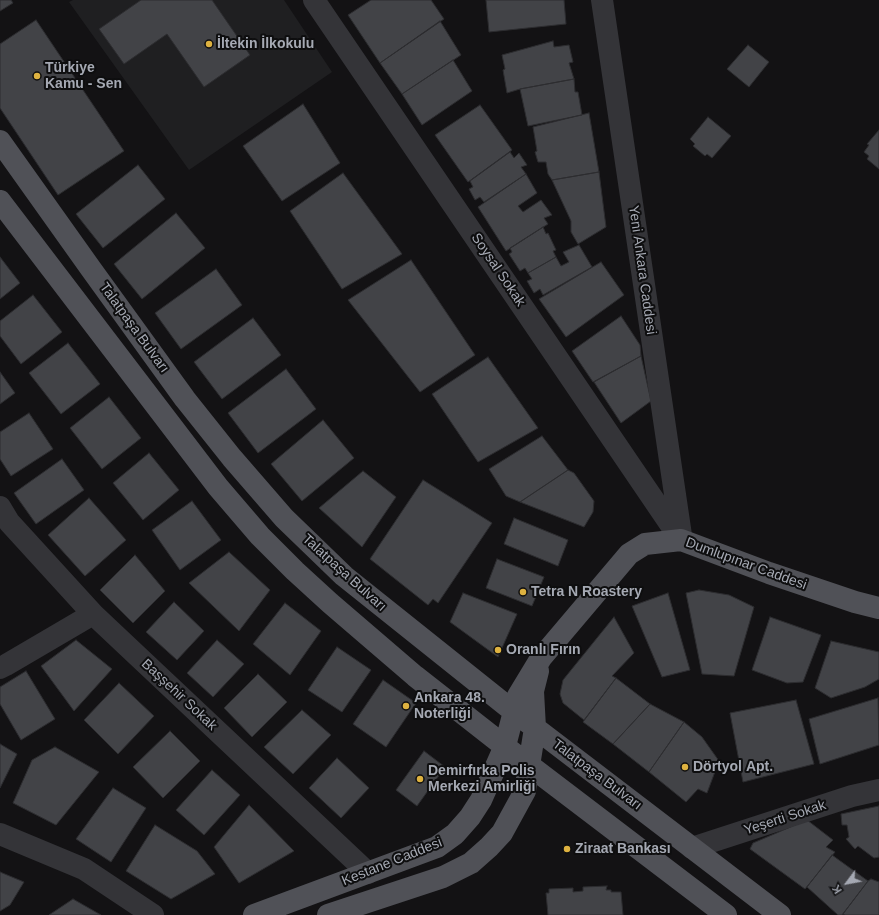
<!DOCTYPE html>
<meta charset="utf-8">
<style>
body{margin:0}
#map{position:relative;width:879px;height:915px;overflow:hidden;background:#131214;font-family:Arial,sans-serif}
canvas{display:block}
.north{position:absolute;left:827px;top:863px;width:40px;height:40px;-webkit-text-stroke:3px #0e0e0f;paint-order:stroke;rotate:238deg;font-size:11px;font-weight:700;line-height:16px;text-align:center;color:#a5a9b3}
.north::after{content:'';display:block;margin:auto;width:14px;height:18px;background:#a5a9b3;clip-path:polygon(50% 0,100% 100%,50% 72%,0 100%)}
</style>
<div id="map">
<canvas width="879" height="915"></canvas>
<div class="north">K</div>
</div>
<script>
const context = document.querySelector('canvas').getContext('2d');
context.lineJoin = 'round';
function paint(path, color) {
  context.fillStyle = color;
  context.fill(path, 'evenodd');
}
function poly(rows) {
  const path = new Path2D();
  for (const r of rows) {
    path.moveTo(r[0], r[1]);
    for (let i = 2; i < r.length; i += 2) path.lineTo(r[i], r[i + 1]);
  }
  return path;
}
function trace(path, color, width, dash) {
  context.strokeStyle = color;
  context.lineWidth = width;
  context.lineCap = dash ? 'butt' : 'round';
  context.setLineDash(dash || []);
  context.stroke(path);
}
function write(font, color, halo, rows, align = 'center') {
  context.font = font + ' Arial,sans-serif';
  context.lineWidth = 4;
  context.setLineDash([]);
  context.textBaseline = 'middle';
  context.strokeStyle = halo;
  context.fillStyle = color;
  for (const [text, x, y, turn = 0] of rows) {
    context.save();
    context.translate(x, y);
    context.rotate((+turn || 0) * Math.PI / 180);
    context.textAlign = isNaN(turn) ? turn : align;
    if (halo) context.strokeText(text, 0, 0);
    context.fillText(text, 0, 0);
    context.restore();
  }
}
const built = poly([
 [73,0,284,0,332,72,189,170,69,2]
]);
const building = poly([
 [0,0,11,0,13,3,0,11,0,0],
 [141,0,212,0,250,55,204,87,167,34,124,64,99,29,141,0],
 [371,0,431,0,444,19,380,63,348,15,371,0],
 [486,0,564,0,566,24,489,32,486,0],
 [36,20,124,151,58,195,0,108,0,44,36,20],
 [440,21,461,55,402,94,380,63,440,21],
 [553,41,554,47,569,45,573,62,569,63,574,79,520,89,507,93,503,70,505,69,502,55,553,41],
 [748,45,769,62,749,87,727,69,748,45],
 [453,60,472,91,422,125,402,94,453,60],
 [574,79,575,92,578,92,582,115,528,126,520,89,574,79],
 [303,104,340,163,282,201,243,146,303,104],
 [480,105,512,150,468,182,435,135,480,105],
 [589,113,599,172,552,180,548,174,546,162,538,162,535,152,537,151,533,127,589,113],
 [708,117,731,136,712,158,707,154,705,156,693,146,695,144,690,139,708,117],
 [879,130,879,169,867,159,869,156,864,152,869,145,867,144,879,130],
 [510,152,514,158,519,153,527,165,521,167,526,174,484,202,480,197,475,200,469,189,473,187,470,181,510,152],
 [138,165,165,199,103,248,76,214,138,165],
 [599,172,606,227,578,244,571,232,571,221,552,180,599,172],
 [343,173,402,254,342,289,290,211,343,173],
 [526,174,537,193,518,206,523,212,541,200,552,215,544,218,548,224,506,251,478,207,526,174],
 [176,213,205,248,142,299,114,264,176,213],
 [543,227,546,234,548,233,556,250,553,251,556,257,528,273,525,268,520,271,509,254,512,252,510,248,543,227],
 [579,245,592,267,543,295,540,289,534,293,527,281,532,279,528,273,556,257,561,266,569,262,563,252,579,245],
 [0,257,20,283,0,299,0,257],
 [411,260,475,355,420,392,348,300,411,260],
 [601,262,624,295,566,337,539,299,601,262],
 [216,269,242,305,181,349,155,313,216,269],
 [33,295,62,332,21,364,0,336,0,321,33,295],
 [621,316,640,345,641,356,593,382,572,351,621,316],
 [253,318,281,355,222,399,194,362,253,318],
 [68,343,100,384,61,414,29,373,68,343],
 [641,356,651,401,621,423,594,382,641,356],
 [488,357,538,428,478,462,432,394,488,357],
 [286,369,316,409,258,453,228,413,286,369],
 [0,372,15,393,0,404,0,372],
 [109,397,141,438,102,469,70,428,109,397],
 [29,413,53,449,11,476,0,459,0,432,29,413],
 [323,420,354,458,302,501,271,464,323,420],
 [542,436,568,470,520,502,506,496,489,469,542,436],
 [149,453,179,490,143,520,113,483,149,453],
 [62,459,84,490,36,524,14,493,62,459],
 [568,470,574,473,594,501,593,512,584,527,520,502,568,470],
 [363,471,396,497,362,547,319,508,363,471],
 [423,480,492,523,438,603,433,599,428,605,370,559,423,480],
 [89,498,126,540,85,576,48,535,89,498],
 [192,501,221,540,180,570,152,530,192,501],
 [514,518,568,540,558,566,504,544,514,518],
 [229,552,270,590,239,631,189,583,229,552],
 [135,555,165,591,133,623,100,590,135,555],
 [497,559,544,577,532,606,486,588,497,559],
 [699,590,729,595,754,607,734,676,702,674,686,593,699,590],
 [463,593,517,614,498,657,450,622,463,593],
 [668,593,690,670,662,677,632,606,668,593],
 [174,602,204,631,177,660,146,632,174,602],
 [285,603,321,631,290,675,253,644,285,603],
 [614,617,634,653,612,676,616,678,584,720,563,703,560,694,563,680,614,617],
 [770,617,821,635,803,682,787,683,752,670,770,617],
 [76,640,112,669,74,711,41,666,76,640],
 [217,640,244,664,213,697,187,673,217,640],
 [831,641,879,652,879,679,865,687,831,698,815,688,831,641],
 [337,647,371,670,342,712,308,690,337,647],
 [26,671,55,719,21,740,0,704,0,687,26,671],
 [258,674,287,702,252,737,224,708,258,674],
 [616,678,650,704,613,744,583,722,616,678],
 [383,680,416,703,386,747,353,724,383,680],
 [119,683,154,716,118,754,84,720,119,683],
 [878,698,879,745,820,764,809,719,878,698],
 [796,700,814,764,743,782,730,713,796,700],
 [650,704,684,722,649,772,613,744,650,704],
 [302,710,331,735,293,774,264,747,302,710],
 [684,722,702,737,719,761,707,793,698,789,686,802,649,772,684,722],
 [170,731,200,761,163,798,133,767,170,731],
 [0,744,17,754,0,788,0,744],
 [55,747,99,772,56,825,13,803,32,760,55,747],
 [424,751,445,767,417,806,396,790,424,751],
 [337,758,369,788,341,818,309,788,337,758],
 [212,770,240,795,204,835,176,810,212,770],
 [113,788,146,808,111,862,76,839,113,788],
 [249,805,294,851,239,883,214,847,249,805],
 [879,806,879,857,874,858,858,846,855,849,846,839,849,837,847,825,842,825,841,814,879,806],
 [807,820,833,840,826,847,835,852,805,889,750,849,753,843,807,820],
 [155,825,197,851,215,874,171,899,126,871,155,825],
 [832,855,868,881,842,915,838,915,807,887,832,855],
 [0,872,24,882,10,905,0,911,0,872],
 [871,879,879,882,879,915,845,915,843,914,868,881,871,879],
 [607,886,606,890,611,890,611,892,621,892,623,915,548,915,546,893,549,893,549,889,573,888,573,892,583,891,583,887,607,886],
 [73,899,101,915,49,915,73,899]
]);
const minor = poly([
 [314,0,681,540],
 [602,0,681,535],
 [0,507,9,522,93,614,368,873],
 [0,668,6,665,93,614],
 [0,834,84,869,153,915],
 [692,848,852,796,879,790]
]);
const major = poly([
 [0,141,91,269,185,399,232,458,284,518,344,576,513,711,780,915],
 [0,201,218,487,260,536,295,571,330,603,415,676,517,756,726,915],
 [254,915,437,847,455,834,470,817,481,800,505,746,518,696,541,658,629,554,645,544,681,540,769,573,855,602,879,608],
 [328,915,443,877,471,863,489,847,502,833,525,791,535,728,533,691,538,671]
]);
const markers = [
 [209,44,4,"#deb240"],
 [37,76,4,"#deb240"],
 [523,592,4,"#deb240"],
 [498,650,4,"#deb240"],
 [406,706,4,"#deb240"],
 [685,767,4,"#deb240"],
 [420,779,4,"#deb240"],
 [567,849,4,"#deb240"]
];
const poiNames = [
 ["İltekin İlkokulu",217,44],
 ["Türkiye",45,68],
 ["Kamu - Sen",45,84],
 ["Tetra N Roastery",531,592],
 ["Oranlı Fırın",506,650],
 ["Ankara 48.",414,698],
 ["Noterliği",414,714],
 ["Dörtyol Apt.",693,767],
 ["Demirfırka Polis",428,771],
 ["Merkezi Amirliği",428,787],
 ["Ziraat Bankası",575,849]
];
const streetNames = [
 ["Soysal Sokak",498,270,56],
 ["Yeni Ankara Caddesi",642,270,82],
 ["Talatpaşa Bulvarı",134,328,54],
 ["Dumlupınar Caddesi",746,564,20],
 ["Talatpaşa Bulvarı",344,573,42],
 ["Başşehir Sokak",179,695,43],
 ["Talatpaşa Bulvarı",597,775,37],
 ["Yeşerti Sokak",785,818,-18],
 ["Kestane Caddesi",392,862,-22]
];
paint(built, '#1f1f21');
paint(building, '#424347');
trace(building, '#2d2d30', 1);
trace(minor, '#343438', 22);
trace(major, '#505157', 22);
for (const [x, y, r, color] of markers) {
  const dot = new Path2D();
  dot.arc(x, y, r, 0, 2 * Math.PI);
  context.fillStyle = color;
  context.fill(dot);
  trace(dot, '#0e0e0f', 1.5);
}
write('bold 14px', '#a5a9b3', '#0e0e0f', poiNames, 'left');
write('14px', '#a5a9b3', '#0e0e0f', streetNames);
</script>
